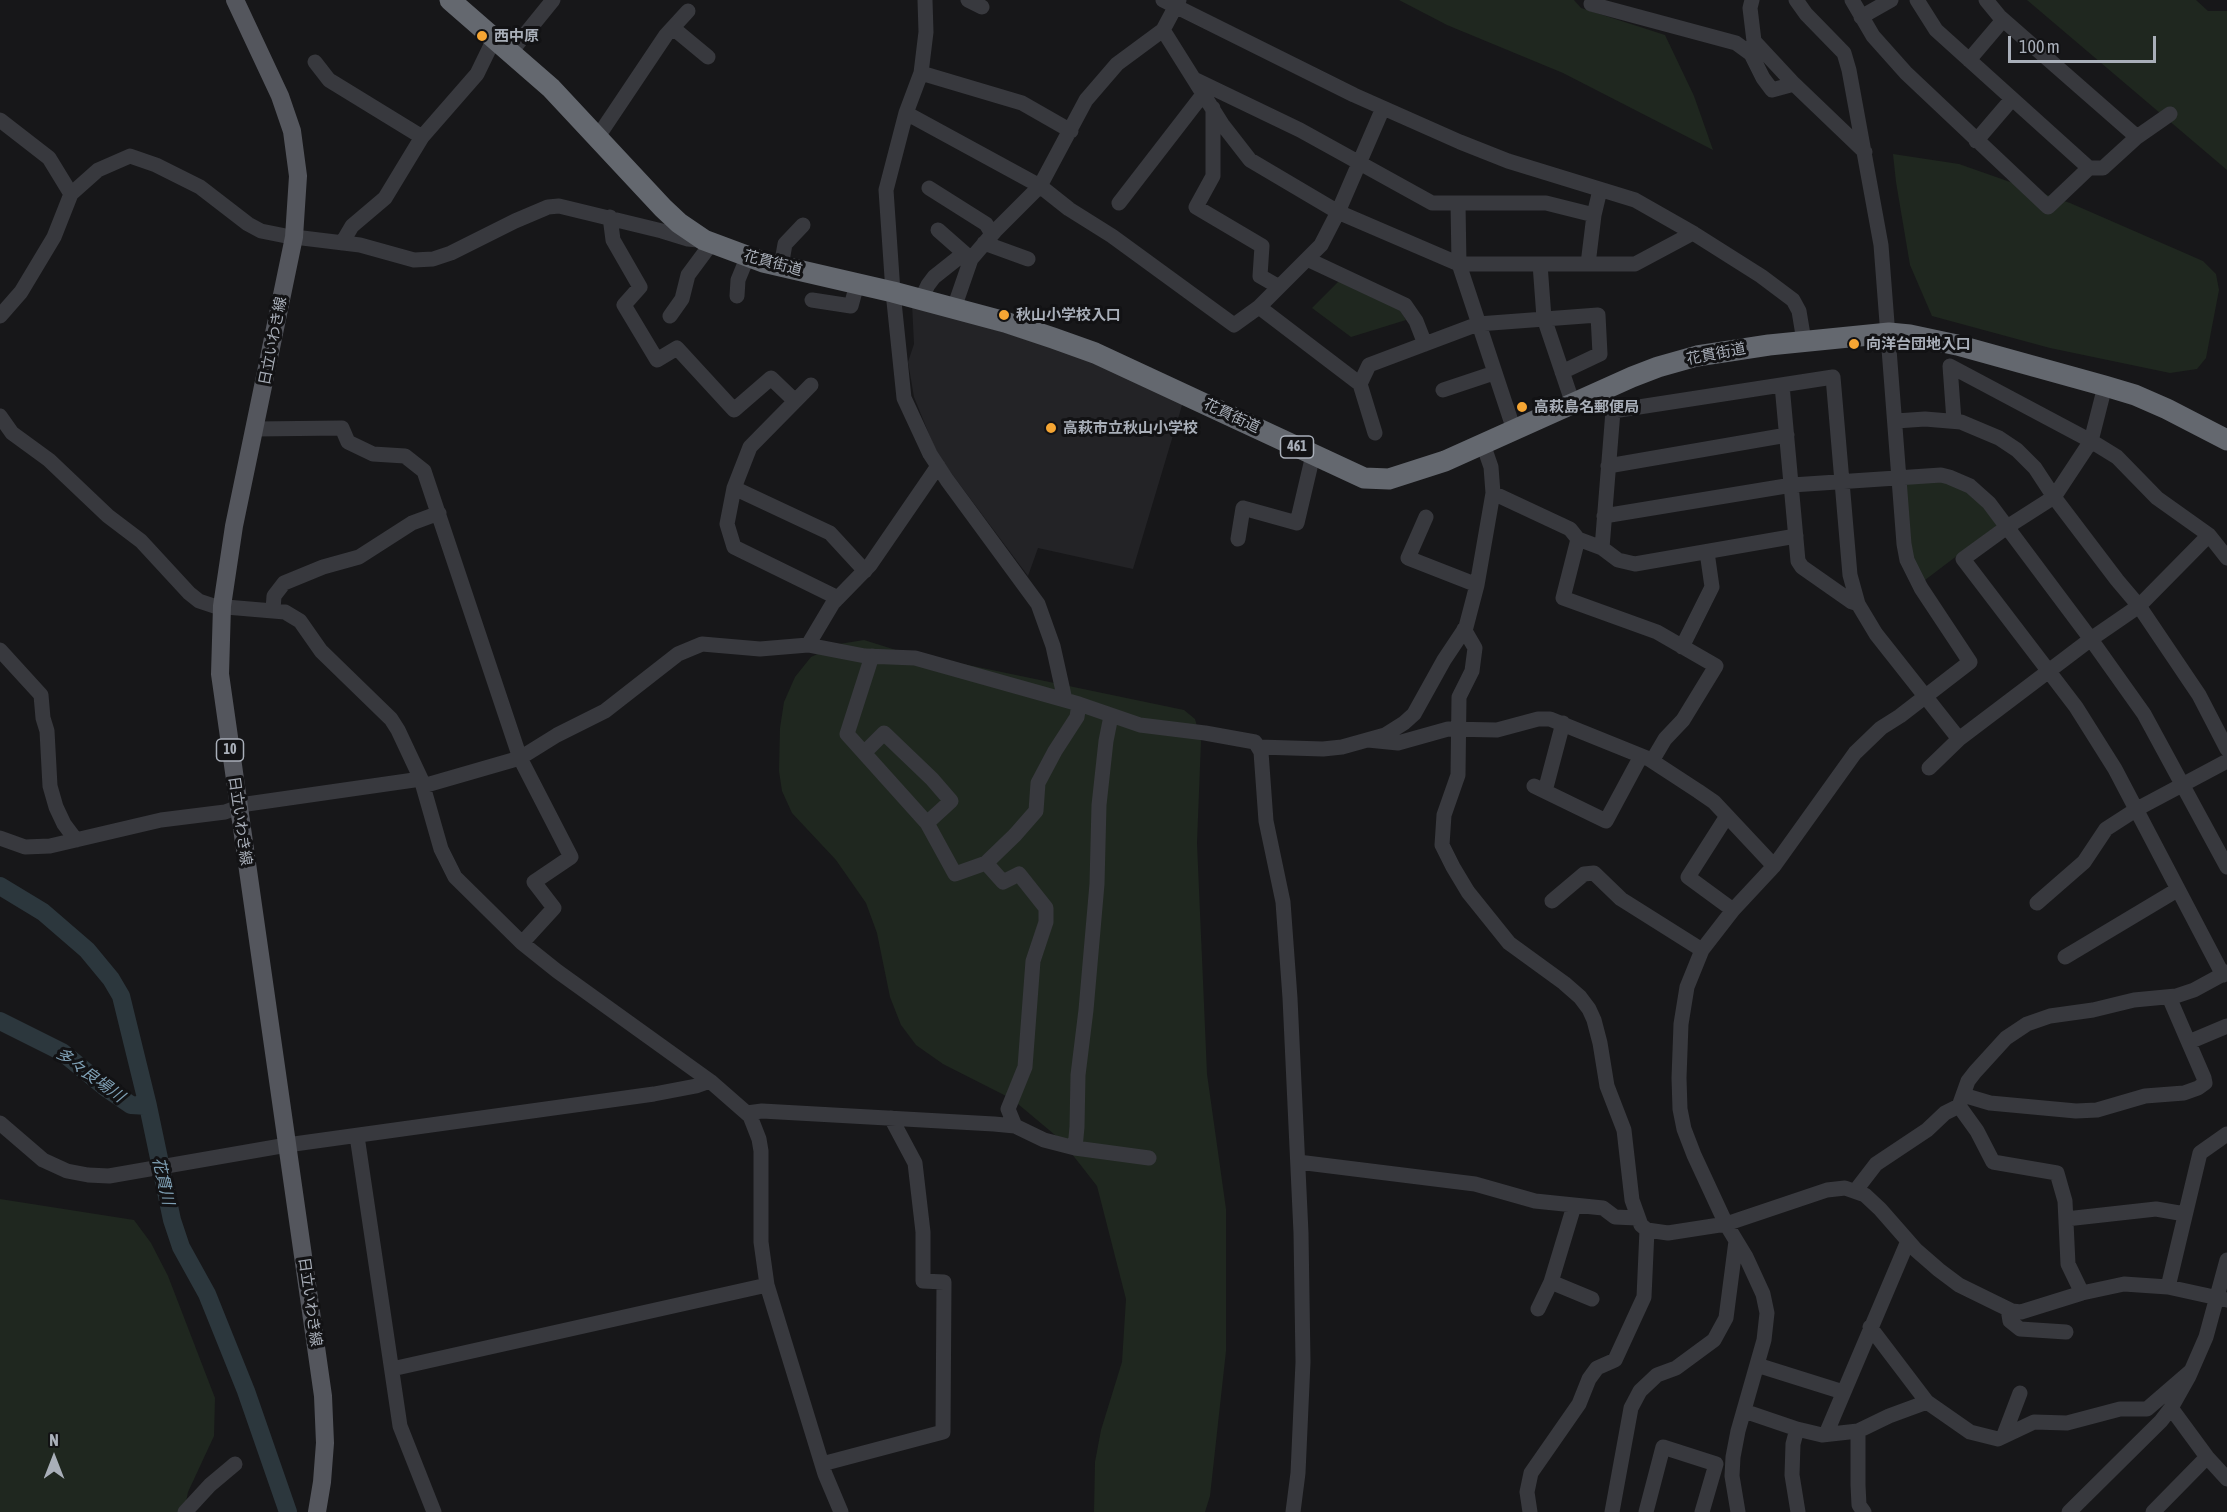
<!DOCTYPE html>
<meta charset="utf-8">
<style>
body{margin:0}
#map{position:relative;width:2227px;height:1512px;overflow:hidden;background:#171719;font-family:"Asap Condensed",sans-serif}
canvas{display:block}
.north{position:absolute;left:24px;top:1428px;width:60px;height:60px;-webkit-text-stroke:4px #121214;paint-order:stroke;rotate:0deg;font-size:16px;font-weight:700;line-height:24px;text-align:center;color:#a9afb9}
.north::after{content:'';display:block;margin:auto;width:21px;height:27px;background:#a9afb9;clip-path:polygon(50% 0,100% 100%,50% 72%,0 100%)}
.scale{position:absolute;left:2008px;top:36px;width:148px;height:27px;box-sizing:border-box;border:3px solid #a9afb9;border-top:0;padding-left:8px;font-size:18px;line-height:21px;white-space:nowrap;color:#a9afb9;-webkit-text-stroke:4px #121214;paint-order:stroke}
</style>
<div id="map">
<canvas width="2227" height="1512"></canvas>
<div class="north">N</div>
<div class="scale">100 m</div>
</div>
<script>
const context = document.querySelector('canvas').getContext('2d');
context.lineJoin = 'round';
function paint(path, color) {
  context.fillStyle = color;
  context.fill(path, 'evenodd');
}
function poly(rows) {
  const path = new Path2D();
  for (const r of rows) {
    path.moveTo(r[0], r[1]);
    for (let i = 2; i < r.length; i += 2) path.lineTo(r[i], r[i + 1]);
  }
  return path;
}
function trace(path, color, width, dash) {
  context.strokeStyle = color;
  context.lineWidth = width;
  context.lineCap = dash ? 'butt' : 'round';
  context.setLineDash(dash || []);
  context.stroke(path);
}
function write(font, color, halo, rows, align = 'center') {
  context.font = font + ' "Asap Condensed","Noto Sans JP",sans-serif';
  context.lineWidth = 6;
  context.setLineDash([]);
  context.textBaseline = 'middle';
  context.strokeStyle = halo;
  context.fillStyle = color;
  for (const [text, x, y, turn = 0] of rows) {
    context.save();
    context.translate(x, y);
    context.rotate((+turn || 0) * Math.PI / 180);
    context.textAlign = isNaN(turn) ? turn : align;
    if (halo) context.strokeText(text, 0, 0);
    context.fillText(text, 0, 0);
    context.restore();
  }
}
const built = poly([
 [912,304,1079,356,1183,402,1133,569,1038,548,1028,576,937,454,914,397,908,362,914,344]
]);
const green = poly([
 [1399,0,1574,0,1581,8,1665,35,1694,96,1713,150,1563,73,1447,25],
 [2027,0,2196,0,2208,11,2227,11,2227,170],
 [1893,154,1959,164,2070,203,2203,261,2216,274,2219,290,2206,358,2197,369,2170,373,2050,348,1932,316,1910,265,1896,182],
 [1339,281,1397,305,1406,320,1351,337,1312,308],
 [1900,477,1960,481,2003,521,1925,580,1913,573],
 [864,640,896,650,1184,710,1195,719,1201,741,1197,843,1207,1074,1226,1209,1226,1351,1210,1496,1205,1512,1094,1512,1095,1462,1101,1430,1122,1362,1126,1299,1097,1186,1061,1140,1012,1099,943,1064,916,1045,901,1025,890,997,877,933,866,903,836,860,792,813,782,791,779,771,780,728,784,702,795,677,811,657,839,644],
 [0,1199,134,1220,151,1243,168,1276,215,1398,214,1436,188,1492,184,1512,0,1512]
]);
const river = poly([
 [0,886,43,912,87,950,111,979,121,996,148,1106,172,1220,181,1247,207,1294,246,1391,288,1512],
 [0,1021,62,1052,106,1088,131,1105,148,1106]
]);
const minor = poly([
 [925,0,926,32,921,73,906,113,886,190,893,292,904,398,930,454,947,480,1038,604,1053,646,1065,700],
 [968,0,982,7],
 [1163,0,1354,95,1460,142,1508,161,1635,200,1693,233,1761,276,1793,300,1799,311,1804,341],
 [1179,0,1163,30,1222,124,1250,160,1338,212,1459,264,1635,264,1693,233],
 [1752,0,1750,8,1754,41,1794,84,1865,152],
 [1852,0,1873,36,1906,73,2048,207,2089,168,2103,168,2137,137,2000,17,1986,0],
 [1917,0,1936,30,2089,168],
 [1591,4,1736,43,1751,54,1763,78,1772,90,1794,84],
 [1861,17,1891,0],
 [673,28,708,57],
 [510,53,553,0],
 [1969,60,2003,20],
 [315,62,329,80,422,137],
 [921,73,1022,103,1071,131],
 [1196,80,1300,130,1432,203,1546,203,1594,215,1600,190],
 [1213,108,1213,176,1196,207,1262,246,1260,276,1279,287],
 [906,113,1040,186,1069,209,1112,236,1234,325,1259,307,1321,245,1338,212,1383,108],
 [0,120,49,158,71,194],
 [2137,137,2170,114],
 [597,138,666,35,688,11],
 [1976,141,2012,99],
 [929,188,986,224,992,234],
 [1119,203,1204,93],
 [1458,203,1459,264,1514,430],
 [610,217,613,240,640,287,624,305,657,360,677,348,734,410,771,378,795,401],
 [938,230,971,259],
 [342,243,352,226,385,198,422,137,477,74,494,39],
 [984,243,1028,259],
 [1307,259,1405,305,1416,321,1425,344],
 [1540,264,1544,318,1573,404],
 [1588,264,1594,215],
 [781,267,785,244,803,225],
 [737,296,738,280,747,258],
 [921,299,928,285,934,277,963,254],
 [812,300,851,306,857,284],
 [1259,307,1360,384,1369,365,1478,324,1598,315,1600,354,1562,372],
 [954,308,971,259,995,231,1040,186,1086,100,1117,64,1163,30],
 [0,316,21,292,54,237,71,194,98,170,130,156,156,165,200,187,248,224,261,231,286,236,360,245,414,260,433,259,451,253,515,221,548,207,559,206,662,231,688,239,698,240],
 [670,316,682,299,688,275,711,244],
 [1360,384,1375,433],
 [811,385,750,447,734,488,727,524,734,547,838,598],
 [1782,385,1798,561,1802,567,1852,602,1858,604],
 [1443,390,1494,373],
 [0,416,12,433,49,460,108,516,141,541,189,593,199,601,214,606,285,612,300,621,321,651,391,719,398,730,421,779,441,849,455,877,522,943,557,971,710,1081,750,1116,759,1139,761,1151,761,1242,767,1285,825,1474,841,1512],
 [1896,421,1925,419,1961,422,1999,438,2017,450,2035,468,2054,497,2117,580,2139,606,2199,695,2227,749],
 [1954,421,1950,366,2091,441,2054,497,2007,527,1963,559,2076,707,2115,769,2223,975],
 [255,429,342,428,348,442,373,454,405,456,424,471,520,758,571,857,534,882,554,908,522,943],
 [1608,466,1787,435],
 [734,488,830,533,865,571],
 [1493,493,1570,529,1578,539,1602,548],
 [1604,516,1792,485,1941,475,1949,477,1970,486,1989,503,2090,638,2144,714,2227,867],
 [1426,517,1408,558,1477,585],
 [2209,535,2227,558],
 [1796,536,1635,564,1618,560,1602,548,1613,411,1833,377,1850,575,1858,604,1876,634,1959,739],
 [1238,539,1243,508,1297,523,1313,455],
 [1578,539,1563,598,1657,632,1716,666,1683,720,1665,739,1652,761],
 [273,610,274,596,284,583,323,567,359,557,412,523,439,513],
 [1464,629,1475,648,1472,671,1459,697,1458,775,1444,815,1442,845,1453,867,1468,892,1509,943,1564,983,1580,997,1589,1009,1594,1020,1600,1043,1607,1086,1624,1130,1632,1200,1641,1225,1647,1230,1668,1233,1726,1224,1827,1190,1845,1188,1865,1195,1880,1209,1916,1250,1939,1270,1959,1285,2012,1311,2021,1312,2082,1293,2124,1284,2168,1287,2227,1300],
 [808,645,833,603,870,565,938,466],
 [1682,647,1712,587,1707,552],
 [0,650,41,695,43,718,47,731,50,786,56,807,64,824,76,840],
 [872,656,847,734,927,823,955,874,986,863,1015,835,1036,811,1038,783,1055,751,1077,717,1079,704],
 [1368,740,1398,743,1448,729,1497,730,1538,719,1550,719,1649,759,1698,791,1714,802,1774,866],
 [1259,747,1323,749,1342,747,1385,735,1404,723,1414,714,1444,660,1466,627,1477,585,1493,493,1491,467,1483,444],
 [864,753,884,733,932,779,951,801,927,823],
 [1929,768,1959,739,2091,639,2139,606,2209,535,2157,498,2117,457,2091,441,2105,386],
 [423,786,520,758,557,735,605,711,678,654,702,644,760,649,808,645,865,656,915,658,1079,704,1140,725,1205,733,1255,742,1261,752,1266,821,1283,902,1290,998,1301,1233,1303,1362,1298,1473,1293,1512],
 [1534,786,1606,821,1641,756],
 [1545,791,1563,723],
 [1727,816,1688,877,1733,910],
 [0,838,25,847,50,846,161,820,225,812,247,804,421,779],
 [986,863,1003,882,1019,874,1046,908,1046,922,1033,961,1025,1067,1008,1109,1015,1126],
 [1552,901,1584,874,1594,873,1621,899,1702,950],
 [2037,903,2084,862,2106,829,2137,809,2227,761],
 [2065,957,2177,890],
 [2189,1042,2227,1026],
 [1963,1095,1990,1103,2076,1111,2097,1110,2145,1096,2184,1093,2198,1088,2205,1083,2204,1078,2169,997],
 [1959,1106,1977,1131,1993,1162,2057,1173,2065,1201,2068,1264,2082,1293],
 [747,1113,762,1111,994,1124,1015,1126,1044,1140,1075,1148,1149,1158],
 [0,1123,43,1160,67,1171,88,1175,109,1176,287,1145,654,1094,696,1086,710,1081],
 [357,1136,400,1426,434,1512],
 [1075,1148,1077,1127,1078,1075,1086,1010,1097,884,1099,805,1106,741,1111,716],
 [1298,1162,1475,1184,1535,1201,1603,1208,1615,1217,1637,1218],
 [1856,1190,1876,1164,1927,1130,1945,1113,1959,1106,1968,1081,1975,1072,2006,1038,2027,1024,2050,1016,2093,1010,2134,1000,2176,996,2194,990,2227,972],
 [2066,1219,2156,1209,2185,1214],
 [1551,1282,1592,1299],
 [2168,1287,2200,1153,2227,1134],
 [1538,1309,1551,1282,1574,1206],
 [2008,1309,2010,1321,2020,1329,2066,1332],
 [1870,1327,1927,1402,1970,1432,1998,1439,2034,1422,2067,1423,2120,1409,2147,1409,2191,1371],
 [1757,1365,1843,1392],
 [392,1369,767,1285],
 [2171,1408,2207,1457,2227,1479],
 [1744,1411,1797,1429,1822,1435,1858,1431,1889,1416,1927,1402],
 [1797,1429,1793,1444,1792,1475,1798,1512],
 [1858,1431,1858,1485,1859,1505,1864,1512],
 [1826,1434,1908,1241],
 [2004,1435,2020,1393],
 [822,1464,943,1432,944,1282,923,1281,923,1232,915,1163,891,1118],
 [185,1512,210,1485,235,1464],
 [1530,1512,1527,1492,1531,1473,1579,1404,1589,1379,1597,1368,1615,1360,1644,1297,1647,1230],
 [1612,1512,1631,1408,1640,1391,1657,1375,1676,1368,1714,1340,1726,1318,1736,1241],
 [1646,1512,1663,1447,1716,1464,1702,1512],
 [1738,1512,1732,1476,1733,1457,1738,1431,1764,1340,1767,1313,1763,1294,1746,1257,1726,1224,1694,1155,1684,1129,1680,1109,1679,1078,1681,1024,1687,987,1702,950,1733,910,1774,866,1855,753,1881,728,1900,716,1970,662,1921,588,1907,560,1904,544,1881,245,1849,70,1844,53,1806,14,1796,0],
 [2069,1512,2161,1421,2171,1408,2189,1376,2206,1337,2227,1260],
 [2153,1512,2207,1457]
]);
const major = poly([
 [235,0,280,96,292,131,298,176,294,237,234,526,222,606,220,674,323,1396,325,1443,322,1482,317,1512]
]);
const highway = poly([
 [450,0,551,88,663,208,679,223,704,240,763,262,893,292,1005,322,1053,338,1095,353,1364,478,1389,479,1445,461,1632,377,1658,367,1697,356,1769,345,1889,333,1910,335,1957,345,2105,386,2135,395,2167,409,2227,440]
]);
const markers = [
 [482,36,6,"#f5a533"],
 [1004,315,6,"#f5a533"],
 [1854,344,6,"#f5a533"],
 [1522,407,6,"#f5a533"],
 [1051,428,6,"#f5a533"]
];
const shields = [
 [1297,447,33],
 [230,750,27]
];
const shieldNames = [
 ["461",1297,447],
 ["10",230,750]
];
const poiNames = [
 ["西中原",494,36],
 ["秋山小学校入口",1016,315],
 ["向洋台団地入口",1866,344],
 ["高萩島名郵便局",1534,407],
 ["高萩市立秋山小学校",1063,428]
];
const streetNames = [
 ["花貫街道",773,263,15],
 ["日立いわき線",273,341,-79],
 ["花貫街道",1716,354,-11],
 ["花貫街道",1232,416,25],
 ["日立いわき線",240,821,82],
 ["日立いわき線",310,1302,82]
];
const waterNames = [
 ["多々良場川",90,1075,36],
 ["花貫川",163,1181,77]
];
paint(built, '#232326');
paint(green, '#1f271f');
trace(river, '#2c373d', 18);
trace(minor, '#38393e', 15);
trace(major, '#54565d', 18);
trace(highway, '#64686f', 21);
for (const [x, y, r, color] of markers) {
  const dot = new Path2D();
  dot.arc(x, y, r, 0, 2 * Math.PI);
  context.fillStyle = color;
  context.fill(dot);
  trace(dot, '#121214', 2);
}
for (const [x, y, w] of shields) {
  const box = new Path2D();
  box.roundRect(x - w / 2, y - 11, w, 22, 4.5);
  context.fillStyle = '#121214';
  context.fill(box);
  trace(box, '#a9afb9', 1.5);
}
write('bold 14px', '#a9afb9', null, shieldNames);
write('bold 15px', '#a9afb9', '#121214', poiNames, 'left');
write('15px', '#a9afb9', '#121214', streetNames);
write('italic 16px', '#7fa0b5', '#121214', waterNames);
</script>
